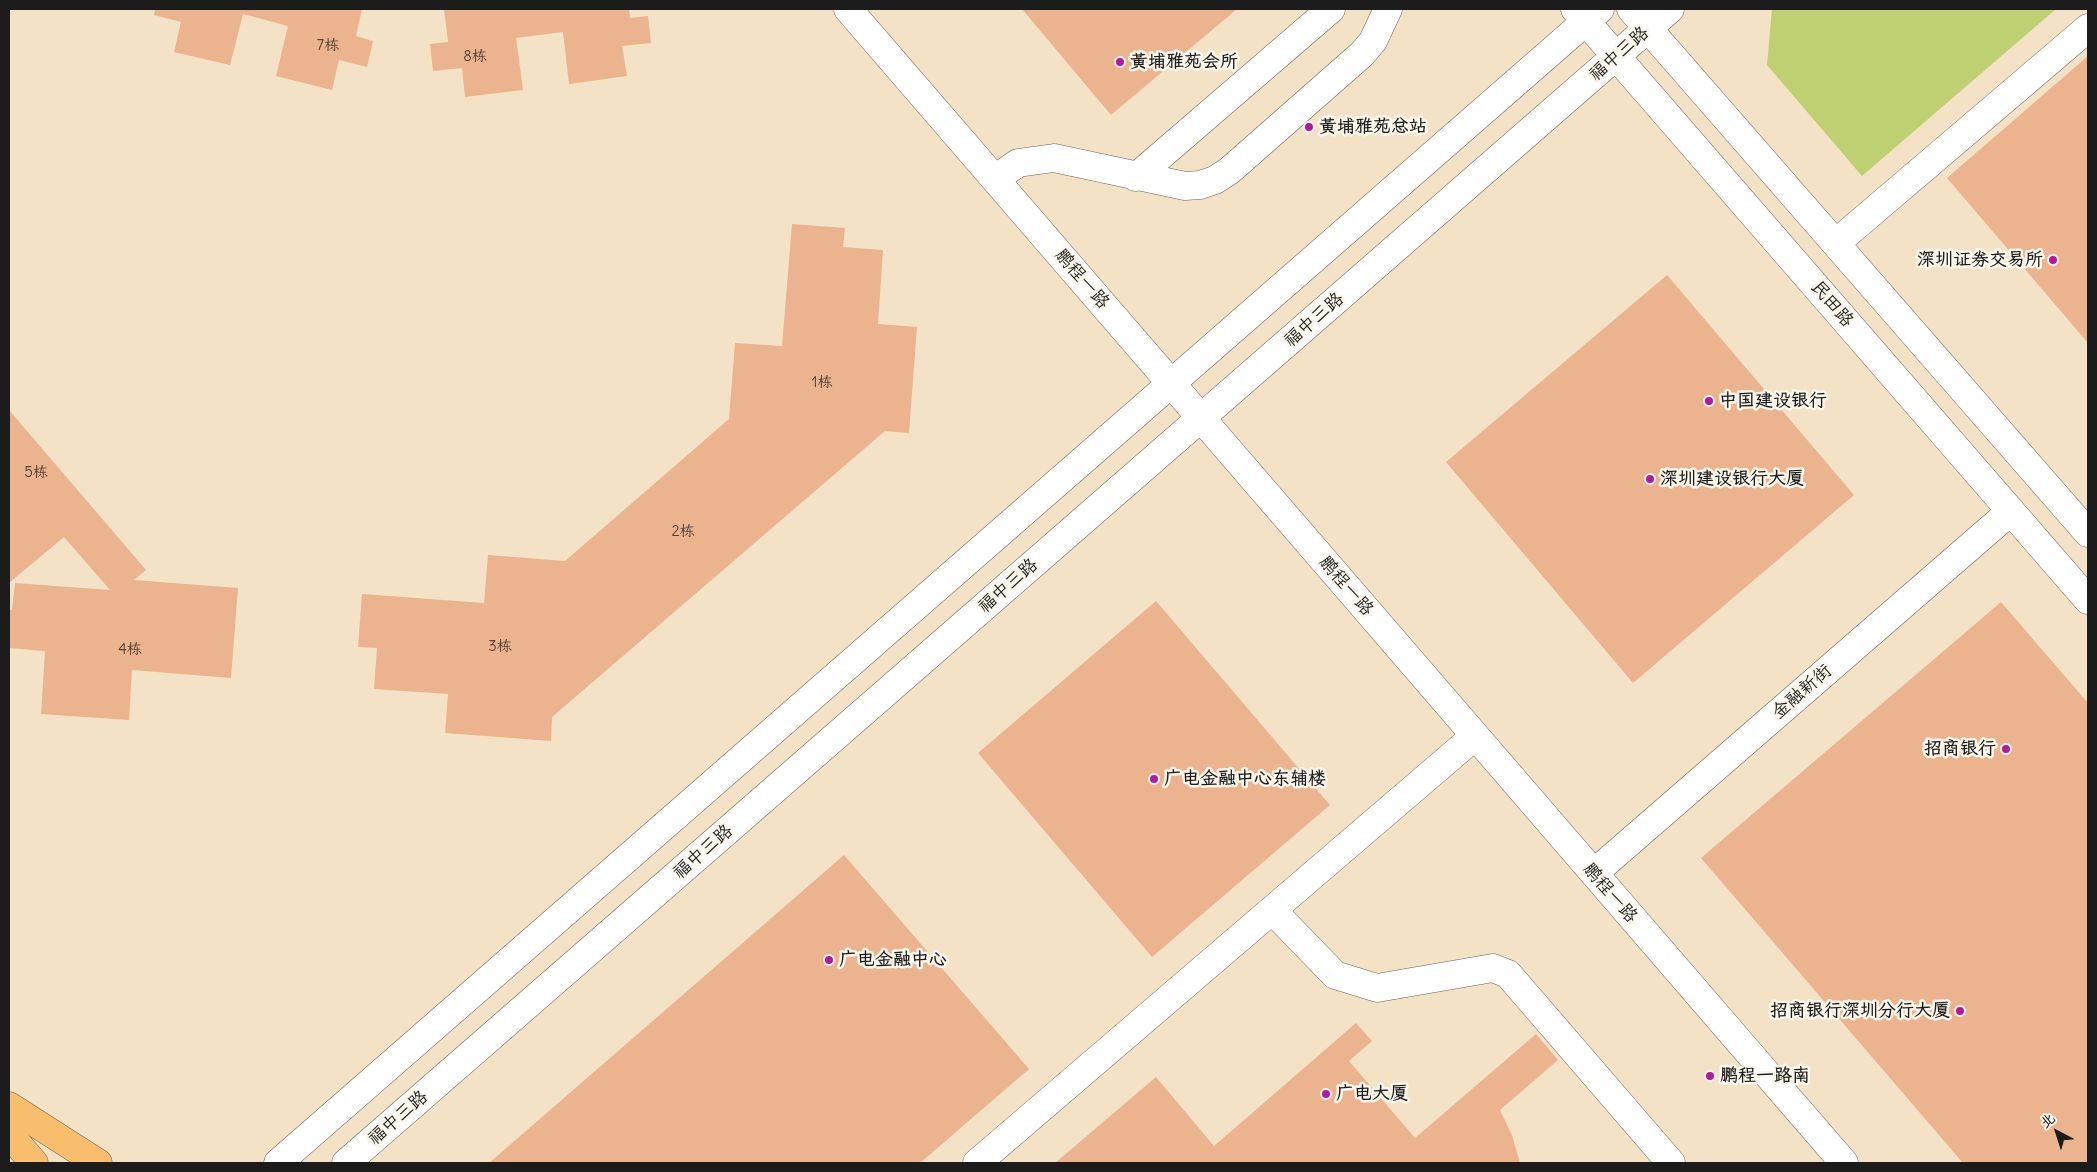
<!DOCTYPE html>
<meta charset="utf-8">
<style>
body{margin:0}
#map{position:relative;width:2097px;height:1172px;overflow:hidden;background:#f3e2c6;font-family:Delius,"LXGW WenKai TC",sans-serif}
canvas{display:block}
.frame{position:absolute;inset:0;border:10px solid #1c1c1c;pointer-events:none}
.north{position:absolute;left:2032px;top:1107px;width:50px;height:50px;-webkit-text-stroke:4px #fbf7ec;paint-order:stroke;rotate:320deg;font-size:14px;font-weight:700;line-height:20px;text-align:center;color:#1c1c1c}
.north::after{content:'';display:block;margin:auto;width:18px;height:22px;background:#1c1c1c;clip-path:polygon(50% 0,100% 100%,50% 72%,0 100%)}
</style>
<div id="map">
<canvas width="2097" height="1172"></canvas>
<div class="frame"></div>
<div class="north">北</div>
</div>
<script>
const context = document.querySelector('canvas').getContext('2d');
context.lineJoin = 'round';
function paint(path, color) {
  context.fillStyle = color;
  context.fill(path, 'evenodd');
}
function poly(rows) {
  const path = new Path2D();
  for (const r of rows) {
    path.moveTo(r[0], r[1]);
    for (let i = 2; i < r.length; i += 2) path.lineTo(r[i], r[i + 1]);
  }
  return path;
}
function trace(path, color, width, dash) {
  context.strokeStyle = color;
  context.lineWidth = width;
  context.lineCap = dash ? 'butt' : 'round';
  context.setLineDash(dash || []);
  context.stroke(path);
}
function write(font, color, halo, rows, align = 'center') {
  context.font = font + ' Delius,"LXGW WenKai TC",sans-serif';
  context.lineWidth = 5;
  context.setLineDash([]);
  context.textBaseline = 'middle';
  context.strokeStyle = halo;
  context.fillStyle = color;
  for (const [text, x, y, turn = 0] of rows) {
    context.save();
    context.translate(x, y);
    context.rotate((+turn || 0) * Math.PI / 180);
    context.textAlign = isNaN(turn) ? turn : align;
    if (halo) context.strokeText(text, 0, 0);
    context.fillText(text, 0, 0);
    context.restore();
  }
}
const green = poly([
 [1772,9,2056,9,1862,176,1767,65]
]);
const building = poly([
 [155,9,362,9,356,36,373,41,367,67,339,60,332,90,276,76,288,26,243,14,230,65,174,52,181,22,154,15],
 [444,9,629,9,630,18,648,16,651,43,622,46,627,76,569,84,563,32,516,38,523,90,465,97,462,68,433,71,430,44,448,42],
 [1022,9,1237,9,1111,115],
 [2088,56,2088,343,1947,178],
 [792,224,845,228,843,247,883,250,878,324,917,327,909,433,885,431,552,717,551,741,445,733,448,694,374,689,377,648,358,647,362,594,484,603,488,555,565,561,729,419,735,343,782,346],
 [1667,275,1854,495,1633,683,1446,462],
 [9,410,146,570,134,580,238,588,231,678,132,670,129,720,41,714,45,651,9,648,9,610,12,610,15,583,110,590,64,537,9,583],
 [1156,601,1330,805,1152,957,978,753],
 [2001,602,2088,703,2088,1163,1963,1163,1701,858],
 [844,855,1029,1069,920,1163,489,1163],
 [1356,1023,1372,1041,1349,1061,1415,1138,1536,1034,1558,1060,1500,1110,1512,1135,1520,1163,1055,1163,1156,1077,1214,1146]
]);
const minor = poly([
 [848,9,1844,1163],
 [1575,9,2088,600],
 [1631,9,2088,533],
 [1136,177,1331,9],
 [995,179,1018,163,1054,158,1185,186,1200,185,1215,180,1229,171,1362,54,1373,41,1388,9],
 [1836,243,2088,28],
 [1594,873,2011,511],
 [1272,910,1335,975,1377,988,1493,968,1508,974,1671,1163],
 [278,1163,1600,9],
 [346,1163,1670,9],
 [977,1163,1475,736]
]);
const major = poly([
 [9,1106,98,1163],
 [9,1134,34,1163]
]);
const markers = [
 [1120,62,5,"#b5179e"],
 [1309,127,5,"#b5179e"],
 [2053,260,5,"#b5179e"],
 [1709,401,5,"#b5179e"],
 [1650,479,5,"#b5179e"],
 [2006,749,5,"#b5179e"],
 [1154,779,5,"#b5179e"],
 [829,960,5,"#b5179e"],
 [1960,1011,5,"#b5179e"],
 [1710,1076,5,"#b5179e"],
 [1326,1094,5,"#b5179e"]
];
const numberNames = [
 ["7栋",328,46],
 ["8栋",475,57],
 ["1栋",822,383],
 ["5栋",36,473],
 ["2栋",683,532],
 ["3栋",500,647],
 ["4栋",130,650]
];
const streetNames = [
 ["福中三路",1619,54,-41],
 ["鹏程一路",1082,279,49],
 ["民田路",1832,304,49],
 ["福中三路",1314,320,-41],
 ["福中三路",1008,586,-41],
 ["鹏程一路",1346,586,49],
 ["金融新街",1802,692,-41],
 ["福中三路",703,852,-41],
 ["鹏程一路",1610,893,49],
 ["福中三路",398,1118,-41]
];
const poiNames = [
 ["黄埔雅苑会所",1130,62],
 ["黄埔雅苑总站",1319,127],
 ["深圳证券交易所",2043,260,"right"],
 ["中国建设银行",1719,401],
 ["深圳建设银行大厦",1660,479],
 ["招商银行",1996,749,"right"],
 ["广电金融中心东辅楼",1164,779],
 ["广电金融中心",839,960],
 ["招商银行深圳分行大厦",1950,1011,"right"],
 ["鹏程一路南",1720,1076],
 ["广电大厦",1336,1094]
];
paint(green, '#bfd073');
paint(building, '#ebb48e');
trace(minor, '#676158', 29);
trace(major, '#676158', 29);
trace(minor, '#fff', 28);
trace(major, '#f9be6d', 28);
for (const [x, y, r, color] of markers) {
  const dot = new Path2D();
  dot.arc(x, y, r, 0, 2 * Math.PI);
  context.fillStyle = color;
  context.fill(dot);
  trace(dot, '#fbf7ec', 2);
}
write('15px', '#504238', null, numberNames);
write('18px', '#1c1c1c', '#fbf7ec', streetNames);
write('bold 18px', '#1c1c1c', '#fbf7ec', poiNames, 'left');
</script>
